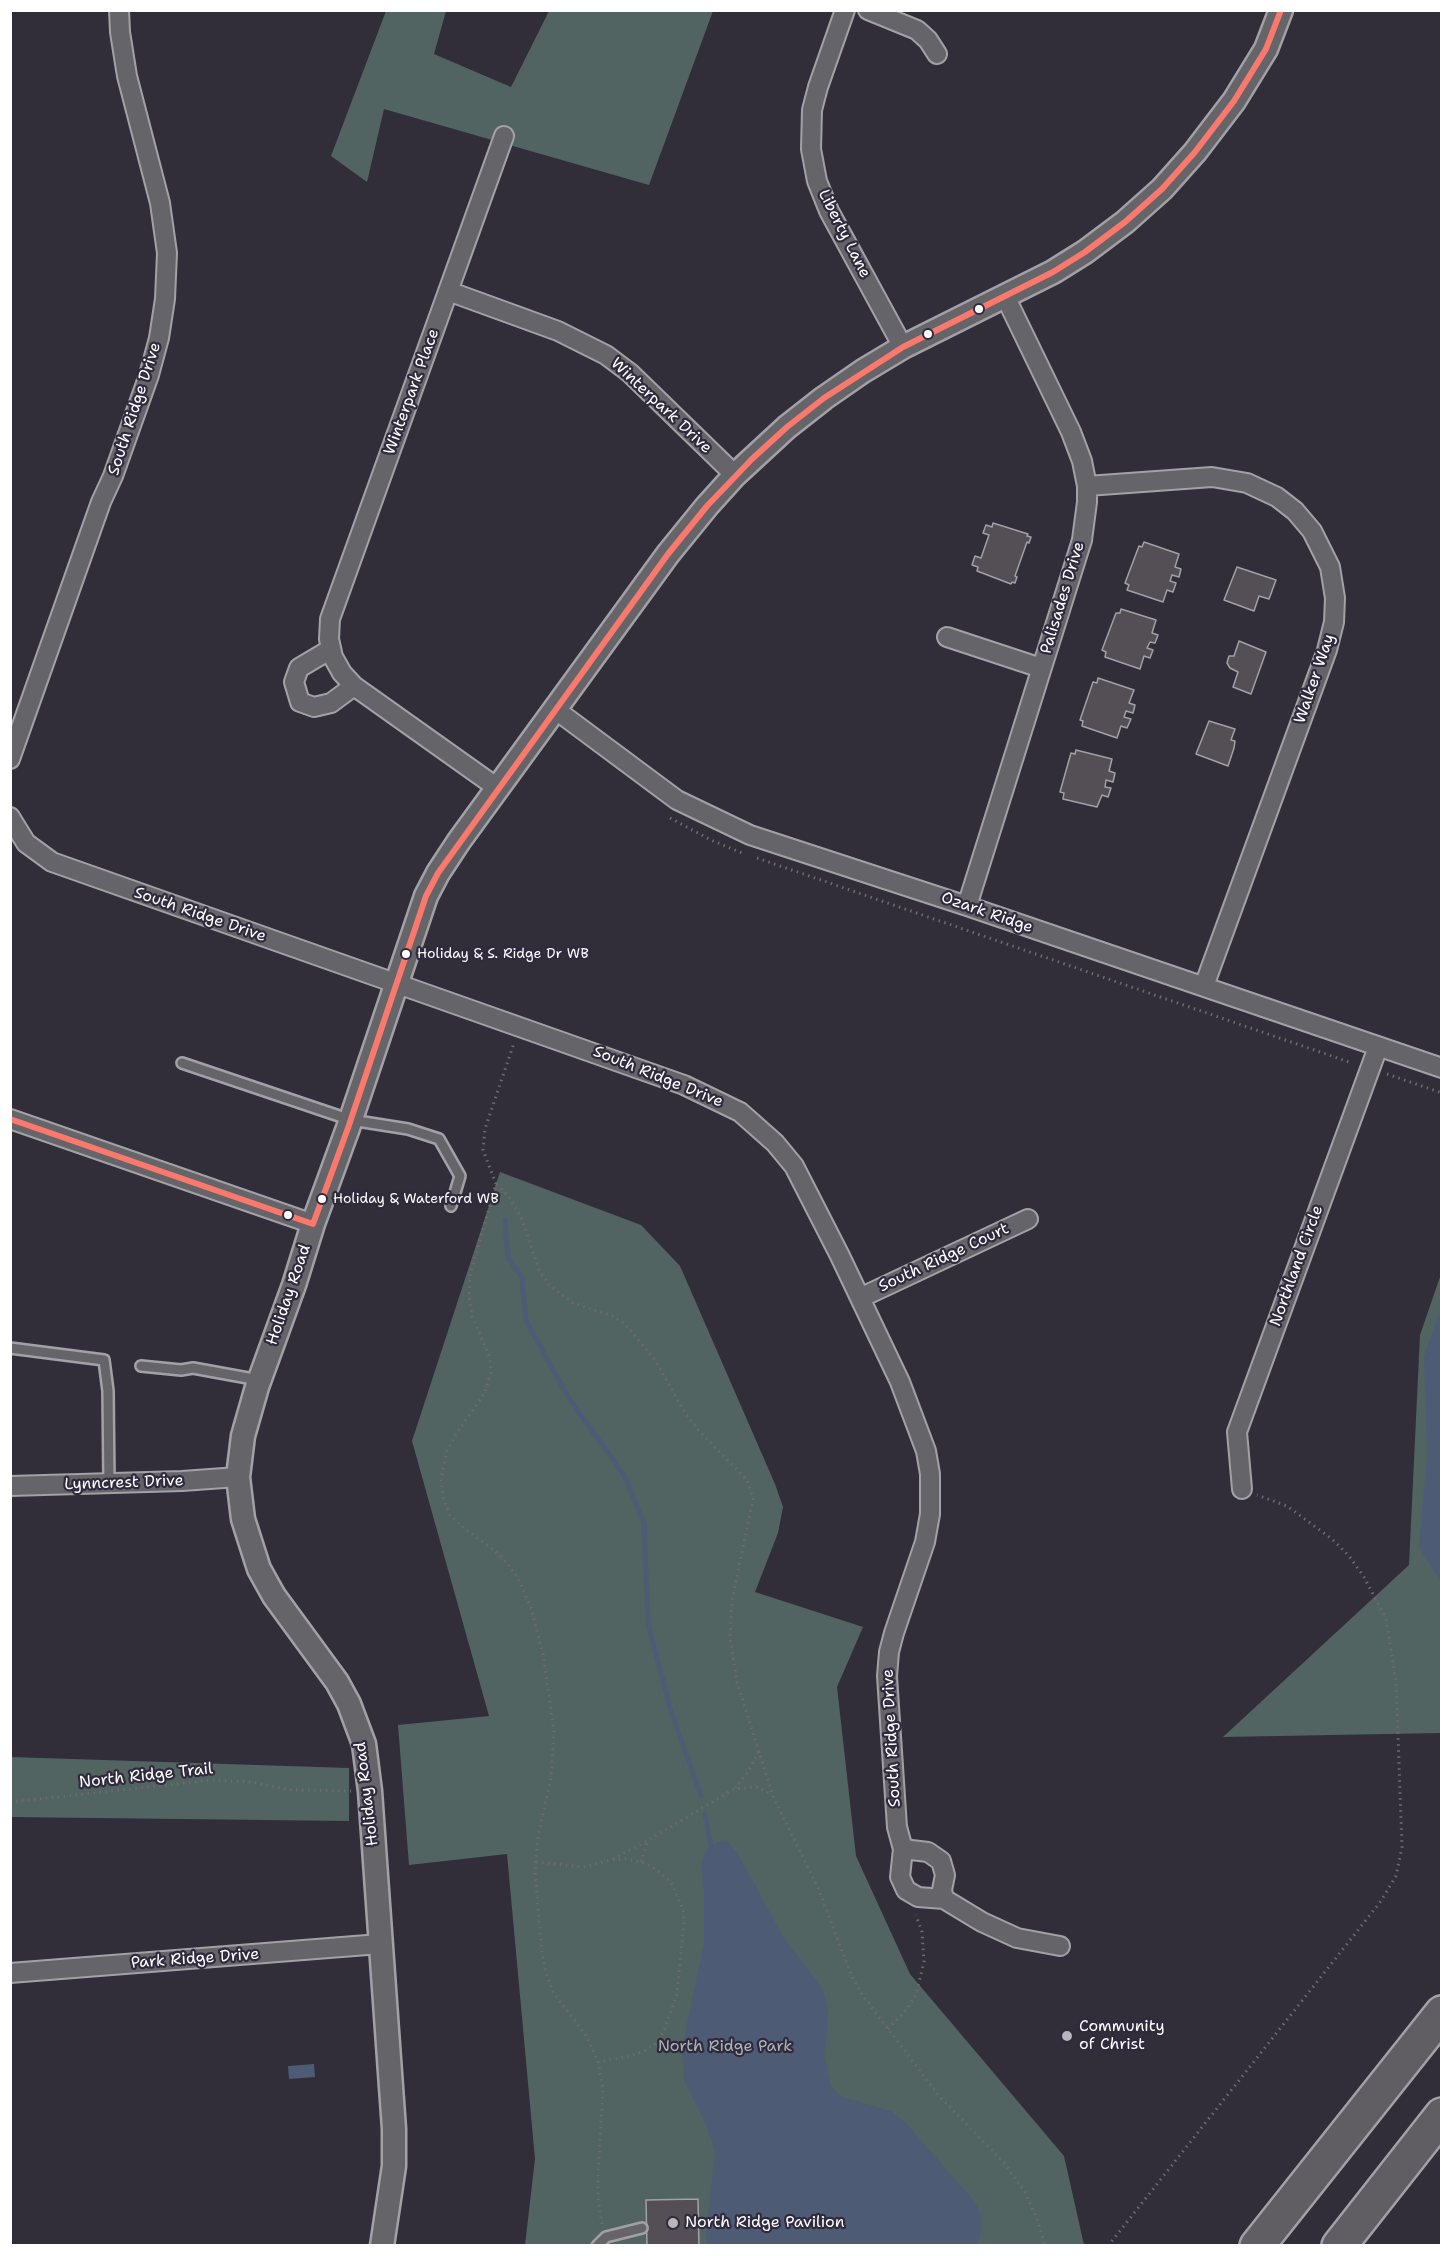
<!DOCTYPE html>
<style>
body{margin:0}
#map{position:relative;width:1452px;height:2256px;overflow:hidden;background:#312e39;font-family:"Shantell Sans",sans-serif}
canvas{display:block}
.frame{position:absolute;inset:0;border:12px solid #fff;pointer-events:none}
</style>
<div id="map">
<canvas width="1452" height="2256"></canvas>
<div class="frame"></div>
</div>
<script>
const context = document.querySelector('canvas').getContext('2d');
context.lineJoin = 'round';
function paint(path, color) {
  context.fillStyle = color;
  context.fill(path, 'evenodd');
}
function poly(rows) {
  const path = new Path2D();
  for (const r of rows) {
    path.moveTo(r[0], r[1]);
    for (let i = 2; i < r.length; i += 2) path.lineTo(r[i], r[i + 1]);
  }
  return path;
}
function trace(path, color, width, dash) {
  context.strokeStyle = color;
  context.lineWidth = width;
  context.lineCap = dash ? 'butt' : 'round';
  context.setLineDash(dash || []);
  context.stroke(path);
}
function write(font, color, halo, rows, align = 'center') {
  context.font = font + ' "Shantell Sans",sans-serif';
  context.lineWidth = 4.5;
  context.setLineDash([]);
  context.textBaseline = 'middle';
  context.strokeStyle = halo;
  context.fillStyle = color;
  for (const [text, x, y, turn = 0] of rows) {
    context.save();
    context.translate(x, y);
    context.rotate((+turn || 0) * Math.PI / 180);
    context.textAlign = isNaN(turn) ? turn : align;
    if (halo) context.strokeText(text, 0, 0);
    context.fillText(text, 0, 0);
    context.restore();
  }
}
const green = poly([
 [386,11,446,11,434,54,511,87,549,11,713,11,649,185,384,109,367,182,331,156],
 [500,1172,641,1225,680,1266,775,1484,783,1507,778,1533,755,1592,863,1627,837,1687,856,1856,910,1974,1064,2156,1084,2245,525,2245,535,2159,507,1854,409,1865,398,1725,489,1716,412,1441],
 [1441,1274,1441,1733,1223,1737,1409,1565,1420,1335],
 [11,1757,349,1768,349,1821,11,1817]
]);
const water = poly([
 [1441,1307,1442,1582,1441,1582,1419,1547,1427,1455,1424,1356],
 [727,1841,738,1854,785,1940,822,1987,828,2009,827,2032,824,2054,831,2086,841,2096,891,2111,905,2122,975,2202,981,2216,982,2228,977,2245,707,2245,706,2233,715,2152,706,2125,684,2080,682,2047,704,1943,704,1893,701,1864,706,1850,717,1842],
 [314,2064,315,2077,289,2079,288,2066]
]);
const stream = poly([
 [505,1220,508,1258,522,1277,526,1321,570,1400,624,1475,644,1523,648,1624,671,1711,701,1796],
 [705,1815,711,1846]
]);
const building = poly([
 [993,523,1028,534,1027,536,1031,537,1029,543,1027,542,1015,576,1017,577,1015,583,1012,582,1011,584,977,571,978,567,972,565,975,556,981,558,989,535,983,533,986,525,992,527,993,523],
 [1144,542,1179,554,1175,567,1181,569,1179,577,1172,575,1170,581,1176,583,1173,592,1167,590,1163,602,1127,590,1129,585,1125,583,1139,546,1142,547,1144,542],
 [1237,567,1276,580,1269,599,1259,596,1254,611,1224,600,1237,567],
 [1121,609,1156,620,1152,633,1158,635,1155,643,1150,642,1147,648,1153,650,1150,658,1144,656,1140,669,1105,657,1106,652,1102,650,1116,613,1120,613,1121,609],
 [1239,641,1266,652,1251,694,1233,687,1238,672,1230,668,1227,663,1229,656,1234,656,1239,641],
 [1098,678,1134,690,1129,703,1135,705,1133,713,1126,711,1124,717,1131,719,1127,728,1121,726,1117,738,1082,726,1083,721,1080,720,1093,682,1097,683,1098,678],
 [1209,721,1235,729,1231,740,1235,741,1234,748,1228,766,1196,754,1209,721],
 [1076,750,1112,759,1109,771,1115,773,1113,782,1106,780,1105,787,1111,788,1108,797,1102,795,1097,807,1063,799,1064,793,1060,792,1071,753,1075,754,1076,750],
 [698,2199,699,2246,647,2246,646,2200,698,2199]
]);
const path = poly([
 [670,818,711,840,742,853],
 [757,858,1352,1063],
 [1387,1074,1442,1093],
 [496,1184,483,1150,485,1129,514,1043],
 [735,1788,748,1772,759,1751],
 [10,1802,213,1780,251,1782,292,1790,351,1791],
 [613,1859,647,1841,734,1789,756,1787,771,1794],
 [536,1862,583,1867,611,1860,625,1859,641,1862,651,1866,671,1882,683,1909,684,1922,677,1994,664,2031,655,2044,644,2051,631,2056,599,2062],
 [641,1862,647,1843],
 [888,2029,907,2009,916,1995,924,1962,922,1932,916,1915],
 [602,2224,598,2198,598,2174,603,2090,598,2062,587,2037,553,1992,546,1973,542,1953,535,1874,538,1836,551,1777,554,1731,543,1654,531,1608,518,1578,507,1563,494,1550,465,1529,450,1515,443,1498,441,1479,447,1451,458,1431,484,1394,491,1373,490,1358,472,1316,469,1295,470,1275,496,1184,509,1197,521,1217,539,1270,549,1285,573,1303,612,1316,625,1324,655,1360,685,1413,699,1431,747,1480,753,1499,732,1600,730,1637,737,1682,773,1796,818,1888,852,1977,863,1996,939,2096,1004,2163,1025,2192,1038,2221,1045,2246],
 [1108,2246,1381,1901,1396,1876,1402,1847,1396,1681,1386,1619,1364,1577,1349,1556,1332,1539,1287,1506,1257,1495]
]);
const service = poly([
 [182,1063,351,1120,408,1129,439,1139,460,1176,451,1206],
 [10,1348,104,1360,108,1391,109,1483],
 [141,1366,181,1370,193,1368,259,1380],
 [597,2246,606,2237,642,2228]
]);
const minor = poly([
 [845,10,818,87,812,110,811,149,817,181,829,211,903,347],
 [868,10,917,30,928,40,937,54],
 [448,291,558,331,606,355,630,373,735,475],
 [1087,486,1212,477,1247,483,1277,497,1295,511,1312,531,1330,567,1335,598,1334,622,1327,650,1204,986],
 [947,637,1041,668],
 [331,649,299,668,294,682,300,702,314,707,331,703,354,686],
 [556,710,677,800,750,835,967,906,1442,1068],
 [10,759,101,502,113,476,149,375,159,338,165,299,167,253,160,203,127,76,120,32,119,10],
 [499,789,354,686,342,673,333,657,329,639,330,619,504,136],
 [10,817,26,843,52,862,684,1085,740,1112,775,1143,794,1166,840,1256,900,1382,926,1451,930,1474,930,1514,925,1542,894,1633,889,1652,887,1676,897,1827,903,1849],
 [967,906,1082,540,1087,502,1087,486,1082,461,1071,432,1005,296],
 [10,1119,313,1224],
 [860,1298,1028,1219],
 [10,1486,182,1481,238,1477],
 [1242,1489,1237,1432,1378,1047],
 [903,1849,928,1852,941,1861,945,1875,942,1890,944,1899,918,1897,906,1890,900,1877,903,1849],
 [944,1899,982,1922,1017,1938,1060,1946],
 [10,1973,380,1944]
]);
const tertiary = poly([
 [382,2246,394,2166,394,2129,370,1791,364,1744,349,1704,337,1682,274,1596,259,1569,243,1519,238,1477,243,1436,257,1387,294,1285,313,1224,348,1128,426,896,438,873,459,841,668,554,707,506,735,475,787,427,824,398,863,371,903,347,1053,272,1085,252,1125,222,1162,189,1195,152,1234,101,1266,49,1281,10]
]);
const motorway = poly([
 [1257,2246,1442,2013],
 [1339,2246,1442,2115]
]);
const bus1 = poly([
 [10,1119,313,1224,348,1128,426,896,438,873,668,554,707,506,752,459,787,427,824,398,903,347,1053,272,1085,252,1125,222,1162,189,1195,152,1234,101,1266,49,1281,10]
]);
const markers = [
 [979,309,5,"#fff"],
 [928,334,5,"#fff"],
 [406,954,5,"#fff"],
 [322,1199,5,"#fff"],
 [288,1215,5,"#fff"],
 [1067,2036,6,"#b7b6ba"],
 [673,2223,6,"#b7b6ba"]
];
const busNames = [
 ["Holiday & S. Ridge Dr WB",417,954],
 ["Holiday & Waterford WB",333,1199]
];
const streetNames = [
 ["Liberty Lane",844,234,63],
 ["Winterpark Place",412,392,-70],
 ["Winterpark Drive",661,406,43],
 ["South Ridge Drive",135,409,-72],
 ["Palisades Drive",1063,598,-73],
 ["Walker Way",1315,679,-71],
 ["Ozark Ridge",987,913,19],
 ["South Ridge Drive",200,915,19],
 ["South Ridge Drive",658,1077,22],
 ["South Ridge Court",944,1258,-25],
 ["Northland Circle",1297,1266,-70],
 ["Holiday Road",289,1295,-71],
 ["Lynncrest Drive",124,1483,-2],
 ["South Ridge Drive",892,1738,-93],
 ["North Ridge Trail",146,1776,-6],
 ["Holiday Road",367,1794,-97],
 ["Park Ridge Drive",195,1959,-4]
];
const poiNames = [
 ["Community",1079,2027],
 ["of Christ",1079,2045],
 ["North Ridge Pavilion",685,2223]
];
const parkNames = [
 ["North Ridge Park",725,2047]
];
paint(green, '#526461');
paint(water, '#4d5c74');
trace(stream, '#4d5c74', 5);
paint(building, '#544e55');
trace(building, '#a2a1a6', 1.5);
trace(service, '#a2a1a6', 14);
trace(minor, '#a2a1a6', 22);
trace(tertiary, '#a2a1a6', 27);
trace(motorway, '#a2a1a6', 38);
trace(path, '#6d6b71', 3, [1.5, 4.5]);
trace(service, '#656469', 9);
trace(minor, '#656469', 18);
trace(tertiary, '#656469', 22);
trace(motorway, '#615e63', 33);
trace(bus1, '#fa786c', 6);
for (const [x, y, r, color] of markers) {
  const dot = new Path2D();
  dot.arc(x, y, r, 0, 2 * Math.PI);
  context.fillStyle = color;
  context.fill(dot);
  trace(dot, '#2f2a3d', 2);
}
write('14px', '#fff', '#2f2a3d', busNames, 'left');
write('16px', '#fff', '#2f2a3d', streetNames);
write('16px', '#fff', '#2f2a3d', poiNames, 'left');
write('16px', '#abb6b3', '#2f2a3d', parkNames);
</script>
